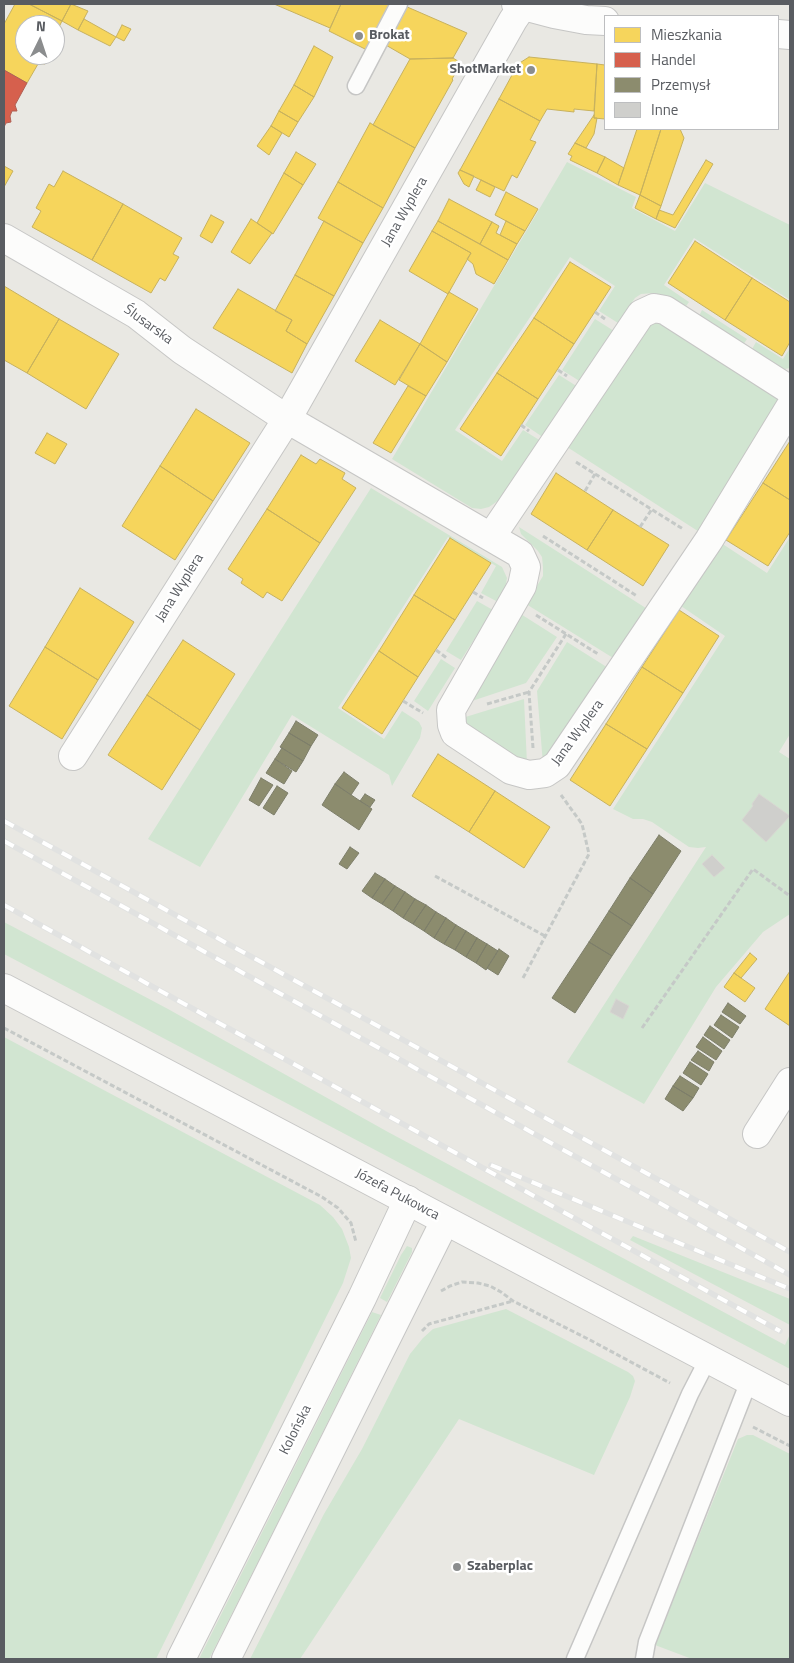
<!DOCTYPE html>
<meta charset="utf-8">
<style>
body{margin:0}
#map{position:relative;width:794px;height:1663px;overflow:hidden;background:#e9e8e3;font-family:"Titillium Web",sans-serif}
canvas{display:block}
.frame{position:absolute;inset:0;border:5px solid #595c61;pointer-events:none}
.legend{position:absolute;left:604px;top:15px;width:175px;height:115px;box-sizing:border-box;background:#fff;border:1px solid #bdbec0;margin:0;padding:6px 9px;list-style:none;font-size:15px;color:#595c61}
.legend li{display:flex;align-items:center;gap:10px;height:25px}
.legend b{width:25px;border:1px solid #bdbec0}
.north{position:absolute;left:15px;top:15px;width:50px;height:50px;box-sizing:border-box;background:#fff;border:1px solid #bdbec0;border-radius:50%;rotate:4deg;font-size:14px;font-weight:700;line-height:20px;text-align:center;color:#595c61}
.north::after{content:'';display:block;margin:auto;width:18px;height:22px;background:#8b8d8e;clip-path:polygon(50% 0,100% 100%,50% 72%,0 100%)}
</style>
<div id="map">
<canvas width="794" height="1663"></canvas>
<div class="frame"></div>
<ul class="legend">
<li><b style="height:14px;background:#f6d55c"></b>Mieszkania</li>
<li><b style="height:14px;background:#d6604d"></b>Handel</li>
<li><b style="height:14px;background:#8c8c6e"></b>Przemysł</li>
<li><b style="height:14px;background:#cfcfcc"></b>Inne</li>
</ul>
<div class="north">N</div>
</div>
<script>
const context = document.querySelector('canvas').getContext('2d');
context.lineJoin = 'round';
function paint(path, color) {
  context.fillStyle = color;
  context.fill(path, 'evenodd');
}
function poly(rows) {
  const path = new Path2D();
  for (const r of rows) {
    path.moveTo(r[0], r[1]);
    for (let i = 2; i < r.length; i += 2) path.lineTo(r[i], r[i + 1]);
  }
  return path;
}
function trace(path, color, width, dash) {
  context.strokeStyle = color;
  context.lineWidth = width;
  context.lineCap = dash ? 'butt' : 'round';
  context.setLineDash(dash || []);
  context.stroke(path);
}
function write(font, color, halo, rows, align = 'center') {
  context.font = font + ' "Titillium Web",sans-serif';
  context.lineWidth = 5;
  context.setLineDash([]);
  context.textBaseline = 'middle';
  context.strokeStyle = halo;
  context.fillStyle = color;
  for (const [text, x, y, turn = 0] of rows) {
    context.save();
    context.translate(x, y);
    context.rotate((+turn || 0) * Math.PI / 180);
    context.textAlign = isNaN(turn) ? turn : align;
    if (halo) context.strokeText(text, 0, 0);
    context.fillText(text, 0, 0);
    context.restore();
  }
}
const green = poly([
 [567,162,636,197,632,208,675,231,705,183,790,225,790,300,694,238,664,285,689,302,684,309,661,296,654,293,641,294,635,298,618,323,599,311,615,286,570,257,455,430,502,461,523,430,541,441,502,498,489,507,481,509,472,508,392,459],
 [702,310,747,339,743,345,699,316],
 [595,319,614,331,581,382,562,370],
 [659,320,788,396,704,535,564,445,646,323],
 [756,342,783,359,790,348,790,368,785,369,776,367,751,351],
 [559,375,578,387,544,438,525,425],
 [371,488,502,567,507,578,505,589,498,602,481,593,496,566,448,537,338,708,384,739,402,711,419,722,422,728,420,738,392,786,389,775,292,715,200,867,148,839],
 [519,527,652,612,618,661,526,604,543,576,543,567,542,557,538,551,521,534],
 [790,537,790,734,779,752,790,759,790,914,763,932,716,987,644,1104,567,1062,706,847,698,848,689,847,652,822,643,819,633,819,613,809,725,636,681,606,721,543,767,573],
 [477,601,493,610,461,660,446,651],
 [516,611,557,637,526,683,460,705],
 [567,642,613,671,543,764,537,691],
 [441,659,455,668,428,711,414,701],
 [524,699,527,764,521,764,459,719],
 [4,922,168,1009,388,1132,785,1345,790,1334,790,1369,4,954],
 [4,1037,320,1205,333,1217,342,1229,349,1247,351,1258,343,1283,156,1659,4,1659],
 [633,1236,790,1299,790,1325,630,1240],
 [407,1246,412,1248,412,1252,387,1302,380,1298,401,1255],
 [506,1309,628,1372,633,1376,635,1381,630,1397,594,1475,459,1419,300,1659,250,1659,324,1514,362,1449,410,1354,423,1338,433,1329],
 [372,1312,381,1315,267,1544,209,1659,199,1659],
 [747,1435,753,1435,790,1454,790,1659,692,1659,655,1645,738,1439]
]);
const homes = poly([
 [15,4,29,4,62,21,55,35,55,25,25,25,25,55,44,55,43,57,45,64,38,64,27,83,4,70,4,24,15,4],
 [29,4,71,4,62,21,29,4],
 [71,4,88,11,78,30,62,21,71,4],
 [274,4,341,4,330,28,274,4],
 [341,4,391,4,369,51,329,31,341,4],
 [405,6,467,33,453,58,410,59,384,44,405,6],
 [84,19,116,37,110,46,78,30,84,19],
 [122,25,131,29,124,41,116,37,122,25],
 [314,46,333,57,314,97,294,85,314,46],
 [529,57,597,64,594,111,574,109,574,112,547,109,540,121,499,99,518,64,529,57],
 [453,58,461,63,452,79,453,80,415,148,373,125,410,59,453,58],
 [597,64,605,65,605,119,594,118,597,64],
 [294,85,314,97,298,122,279,111,294,85],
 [499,99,540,121,530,140,536,142,517,178,512,175,504,191,460,170,499,99],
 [279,111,298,122,289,137,271,126,279,111],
 [594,115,594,118,597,118,594,134,586,148,575,143,594,115],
 [370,123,415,148,383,208,338,182,370,123],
 [271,126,282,133,269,155,257,146,271,126],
 [637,129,661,129,640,195,618,185,637,129],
 [661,129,680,129,684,138,661,206,640,195,661,129],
 [575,143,605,157,597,173,570,160,572,156,568,154,575,143],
 [296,152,316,164,303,185,284,173,296,152],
 [605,157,624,168,618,185,597,173,605,157],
 [706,160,713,164,675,228,656,219,659,210,673,215,706,160],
 [4,166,13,171,4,187,4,166],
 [460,170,474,176,469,187,464,184,458,173,460,170],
 [63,171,123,204,92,260,32,227,41,211,36,208,49,184,54,187,63,171],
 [284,173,303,185,273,234,257,223,284,173],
 [481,180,495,187,490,197,476,190,481,180],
 [338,182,383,208,363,243,318,218,338,182],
 [506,192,538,209,525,231,495,215,506,192],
 [640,195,661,206,656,219,635,208,640,195],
 [449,199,492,222,480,244,438,221,449,199],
 [123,204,182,238,173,254,179,257,165,281,160,278,151,293,92,260,123,204],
 [211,215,224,222,212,243,200,236,211,215],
 [251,219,272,233,250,264,231,252,251,219],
 [324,221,363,243,334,296,295,275,324,221],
 [438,221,508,260,494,284,476,274,473,264,467,259,471,253,432,231,438,221],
 [506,221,525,231,517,244,500,235,506,221],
 [492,222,499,226,496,233,517,244,508,260,480,244,492,222],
 [432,231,471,253,448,294,409,271,432,231],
 [695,241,752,278,725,320,668,283,695,241],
 [570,262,611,287,574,344,534,318,570,262],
 [295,275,334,296,307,344,286,331,292,320,275,311,295,275],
 [752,278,790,302,790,342,782,356,725,320,752,278],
 [4,286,59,319,27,373,4,360,4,286],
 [238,289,292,320,286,331,307,344,292,373,213,328,238,289],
 [449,292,478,309,447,362,420,344,449,292],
 [534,318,574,344,538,399,497,373,534,318],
 [59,319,119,354,86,409,27,373,59,319],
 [380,320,420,344,395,385,355,361,380,320],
 [420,344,447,362,426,396,399,380,420,344],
 [497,373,538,399,501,456,460,429,497,373],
 [408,386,426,396,391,453,373,443,408,386],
 [196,409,250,443,213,501,160,466,196,409],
 [47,433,67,444,55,464,35,453,47,433],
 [790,441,790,500,763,483,790,441],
 [301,455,316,464,320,459,345,473,342,479,356,488,320,543,267,509,301,455],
 [160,466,213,501,175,560,122,526,160,466],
 [556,473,613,510,587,550,531,514,556,473],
 [763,483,790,500,790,532,768,566,726,540,763,483],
 [267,509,320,543,282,601,267,592,263,598,241,583,243,579,228,569,267,509],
 [613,510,669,545,643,586,587,550,613,510],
 [450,538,491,563,455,620,414,595,450,538],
 [80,588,134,622,98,680,45,647,80,588],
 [414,595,455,620,418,677,379,651,414,595],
 [679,610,719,636,683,693,642,667,679,610],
 [183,640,235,674,200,730,147,695,183,640],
 [45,647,98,680,62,739,9,706,45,647],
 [379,651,418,677,382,734,342,708,379,651],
 [642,667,683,693,647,749,606,724,642,667],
 [147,695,200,730,162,790,108,755,147,695],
 [606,724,647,749,610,806,570,780,606,724],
 [438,754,495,791,469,832,412,796,438,754],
 [495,791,550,827,524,868,469,832,495,791],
 [750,953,757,959,741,978,734,973,750,953],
 [790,971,790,1026,765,1009,790,971],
 [734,973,755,988,745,1002,724,987,734,973]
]);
const shops = poly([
 [4,70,27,83,15,105,17,111,12,111,10,116,11,122,6,123,4,127,4,70]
]);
const industry = poly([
 [296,721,318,735,311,746,289,733,296,721],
 [289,733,311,746,303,761,280,747,289,733],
 [282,748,303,761,296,772,275,759,282,748],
 [275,759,292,771,284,784,266,773,275,759],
 [344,772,359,783,351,795,335,784,344,772],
 [261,778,273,785,259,806,249,800,261,778],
 [335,784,372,809,359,830,322,805,335,784],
 [277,786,288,793,274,815,263,808,277,786],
 [365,794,375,800,370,807,360,801,365,794],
 [659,835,681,851,653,894,630,878,659,835],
 [350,847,359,853,347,869,339,864,350,847],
 [375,873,385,879,372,898,362,891,375,873],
 [630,878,653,894,632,926,609,911,630,878],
 [385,879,395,886,382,904,372,898,385,879],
 [395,886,405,892,393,911,382,904,395,886],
 [405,892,415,899,403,918,393,911,405,892],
 [415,899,426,905,413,924,403,918,415,899],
 [426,905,436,912,424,931,413,924,426,905],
 [609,911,632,926,612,956,589,942,609,911],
 [436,912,446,918,434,938,424,931,436,912],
 [446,918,456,925,444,944,434,938,446,918],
 [456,925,466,931,455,950,444,944,456,925],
 [466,931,477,938,466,957,455,950,466,931],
 [477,938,487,944,476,963,466,957,477,938],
 [589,942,612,956,575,1013,552,998,589,942],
 [487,944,498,951,486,970,476,963,487,944],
 [499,949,509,956,498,975,487,968,499,949],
 [728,1003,746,1016,740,1024,722,1012,728,1003],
 [721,1015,739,1027,732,1038,714,1025,721,1015],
 [710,1026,730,1040,724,1049,704,1035,710,1026],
 [703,1037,722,1051,716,1060,696,1047,703,1037],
 [698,1051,714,1062,709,1071,691,1060,698,1051],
 [690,1062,708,1074,701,1085,683,1073,690,1062],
 [680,1076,699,1088,693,1098,673,1086,680,1076],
 [673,1086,693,1098,683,1111,665,1099,673,1086]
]);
const building = poly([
 [759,794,790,816,766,842,742,820,753,806,752,804,759,794],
 [712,855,725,868,714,877,702,864,712,855],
 [616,999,629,1006,623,1019,610,1012,616,999]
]);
const path = poly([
 [595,312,605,319],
 [558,370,567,376],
 [521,425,529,431],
 [576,462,683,529],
 [585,491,595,474],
 [640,527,652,509],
 [543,536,637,596],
 [473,592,483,598],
 [536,615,598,654],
 [436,650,448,659],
 [403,701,423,713],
 [487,704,529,692],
 [533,748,529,692,566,634],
 [435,876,545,936],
 [523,978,589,854,582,824,561,795],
 [4,1028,322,1197,338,1208,351,1223,356,1242],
 [642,1028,753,869,790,896],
 [441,1291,450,1286,462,1282,478,1283,490,1286,501,1292,513,1301,590,1340,670,1383],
 [422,1331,429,1324,513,1301],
 [753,1427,790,1446]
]);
const service = poly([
 [356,86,399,4],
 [575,1659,690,1394,708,1359],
 [644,1659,647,1642,749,1381]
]);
const minor = poly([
 [4,238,136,314,182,350,287,419,520,554,526,567,522,586,451,710,452,725,455,733,511,770,529,775,545,773,557,765,709,540,790,407],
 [491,537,641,314,654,308,665,310,790,390],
 [73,756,287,419,513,20,524,4],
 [757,1134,790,1082],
 [181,1659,362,1298,408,1200],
 [226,1659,445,1221]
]);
const tertiary = poly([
 [516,4,554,14,586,20,605,21],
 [778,34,790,35],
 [4,988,790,1402]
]);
const rail = poly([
 [4,821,790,1252],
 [4,841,790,1275],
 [4,905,780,1331],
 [491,1165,790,1289]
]);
const markers = [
 [359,36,5,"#8b8d8e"],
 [531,70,5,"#8b8d8e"],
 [457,1567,5,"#8b8d8e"]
];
const poiNames = [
 ["Brokat",369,36],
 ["ShotMarket",521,70,"right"],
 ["Szaberplac",467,1567]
];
const streetNames = [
 ["Jana Wyplera",405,212,-60],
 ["Ślusarska",148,325,36],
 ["Jana Wyplera",180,588,-58],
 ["Jana Wyplera",578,733,-54],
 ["Józefa Pukowca",397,1195,28],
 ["Kolońska",296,1430,-63]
];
paint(green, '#d1e5d1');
paint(homes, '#f6d55c');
trace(homes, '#c7b15e', 1);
paint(shops, '#d6604d');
trace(shops, '#b05f53', 1);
paint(industry, '#8c8c6e');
trace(industry, '#7d7e6a', 1);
paint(building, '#cfcfcc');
trace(building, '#d8d7d2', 1);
trace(service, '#c6c6c5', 19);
trace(minor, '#c6c6c5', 30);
trace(tertiary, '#c6c6c5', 30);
trace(path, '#c5c9c7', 3, [5, 2.5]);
trace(service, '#fcfcfb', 16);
trace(minor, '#fcfcfb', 28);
trace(tertiary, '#fcfcfb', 28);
trace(rail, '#e1e2e1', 5.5);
trace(rail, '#fff', 4, [11]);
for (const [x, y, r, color] of markers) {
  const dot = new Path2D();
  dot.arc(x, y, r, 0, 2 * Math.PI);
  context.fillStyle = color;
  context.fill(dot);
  trace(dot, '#fff', 2);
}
write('bold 14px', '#595c61', '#fff', poiNames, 'left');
write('14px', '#595c61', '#fff', streetNames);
</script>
